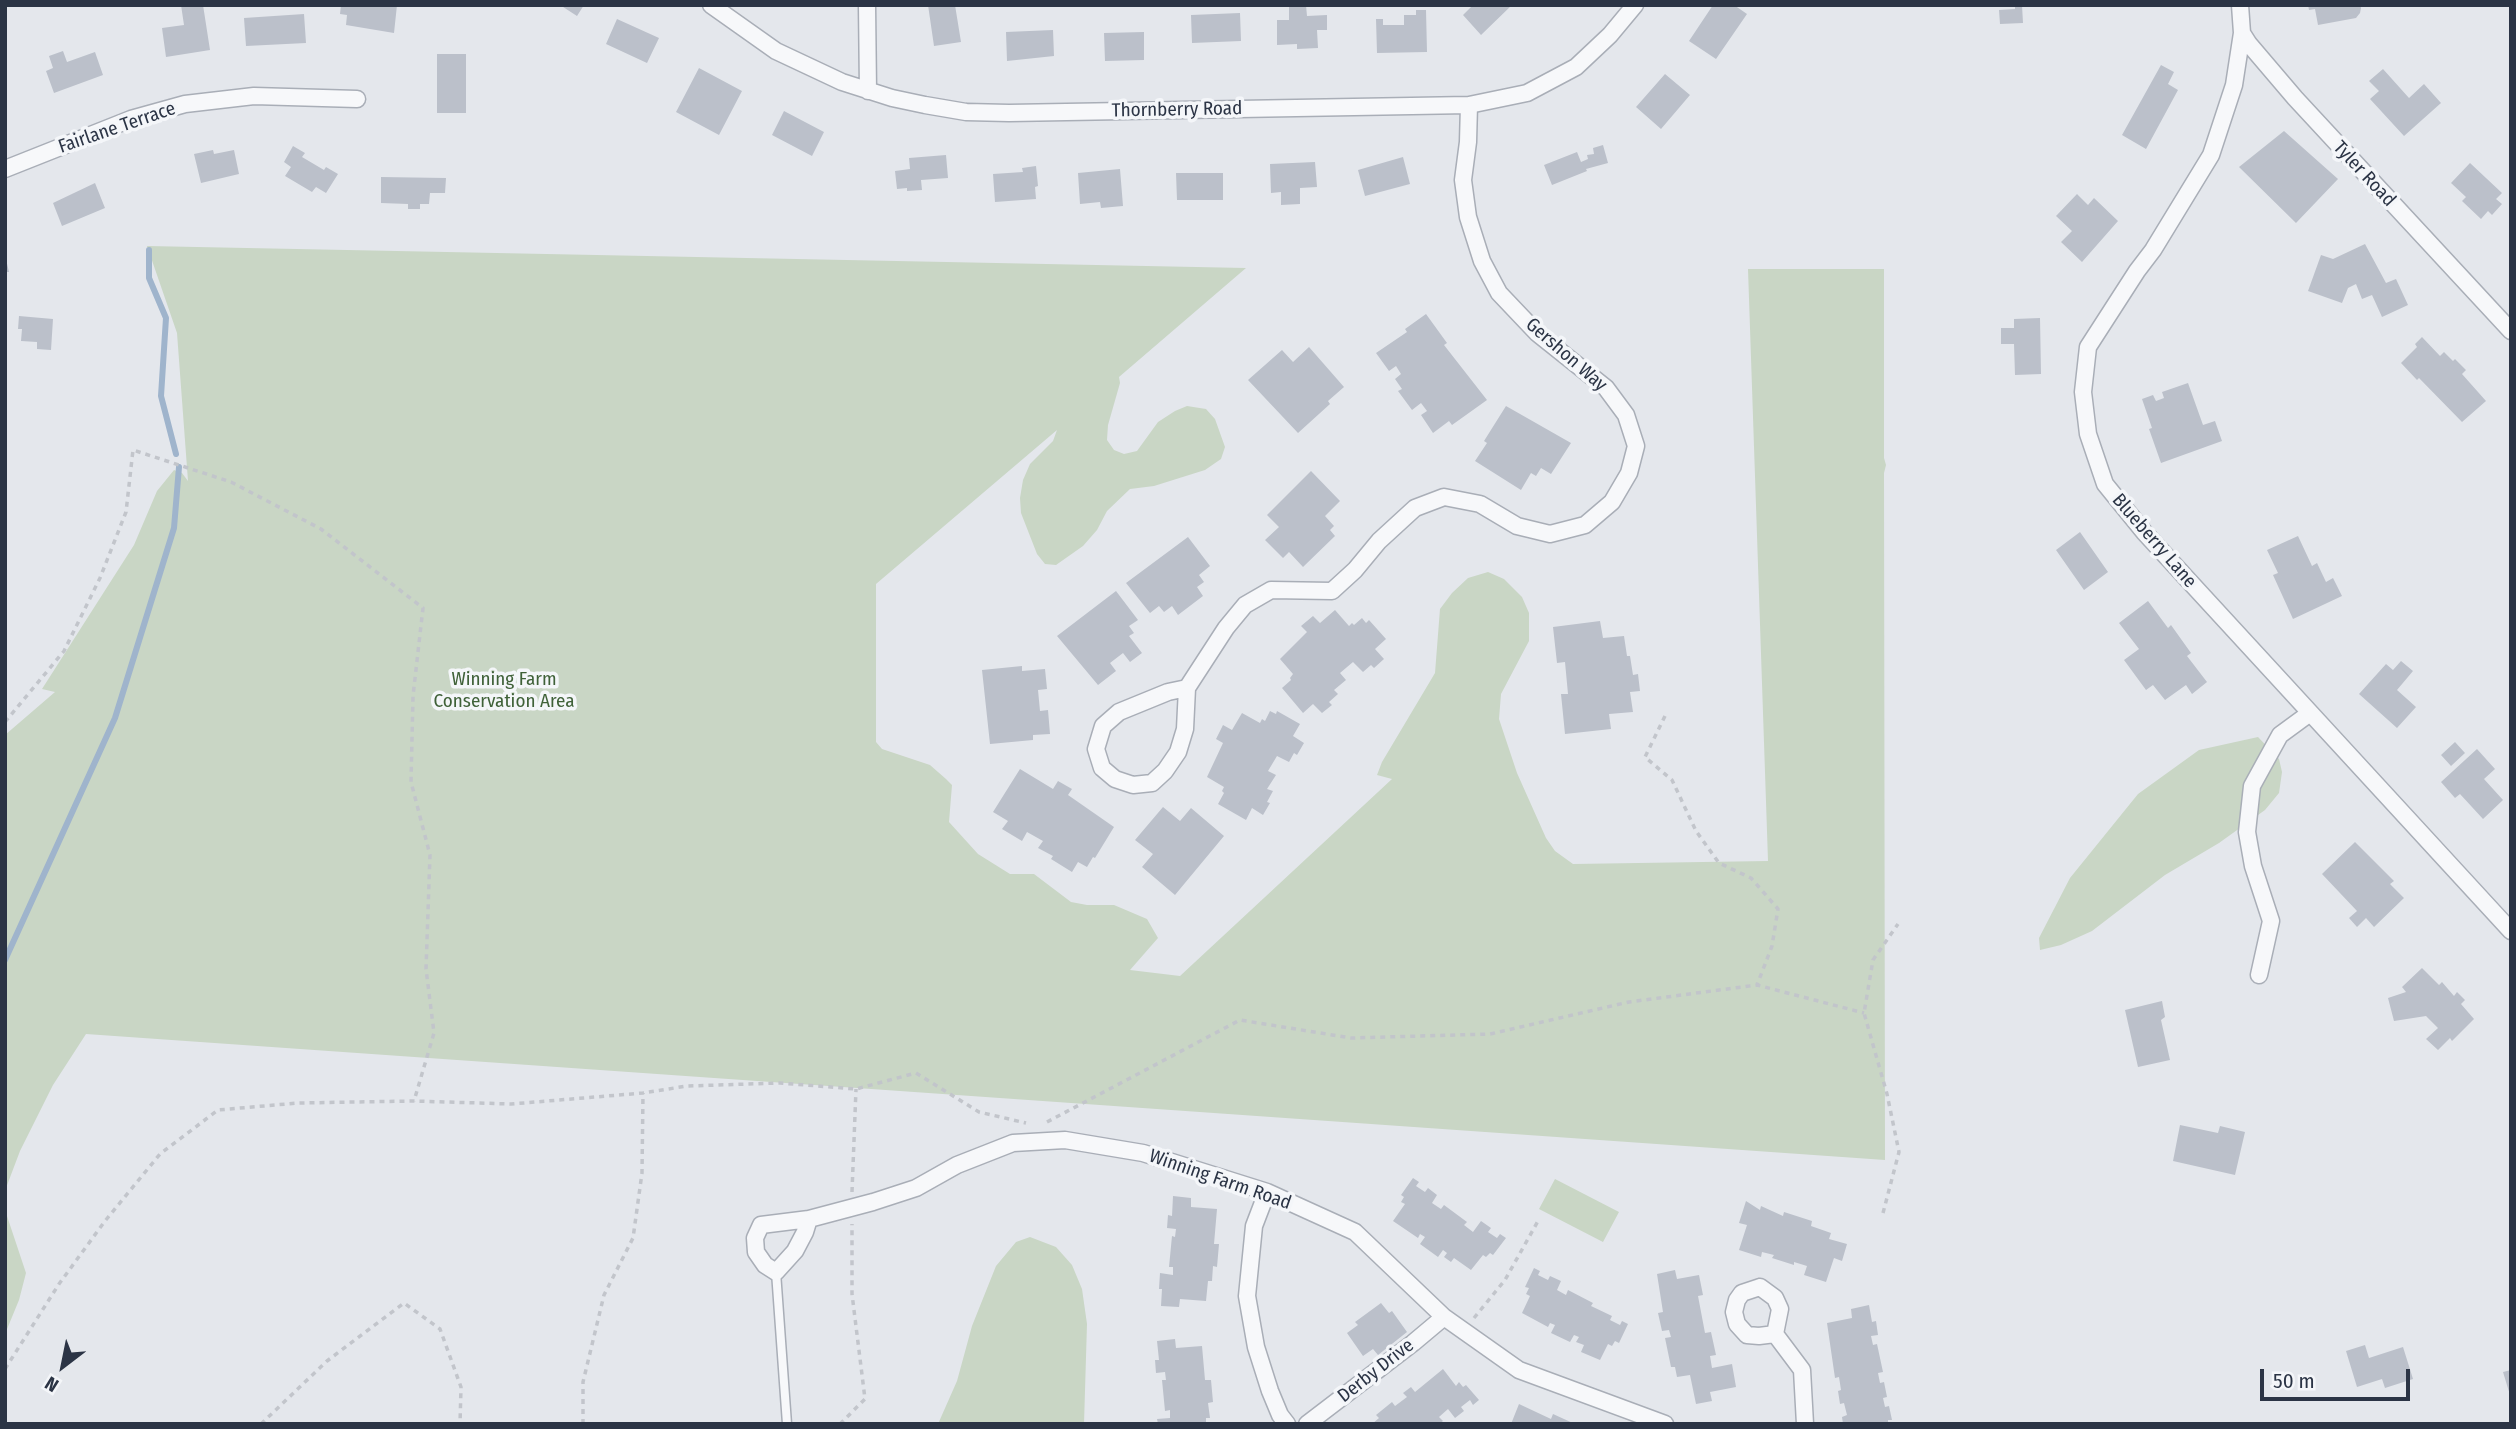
<!DOCTYPE html>
<style>
body{margin:0}
#map{position:relative;width:2516px;height:1429px;overflow:hidden;background:#e4e7ec;font-family:"Fira Sans Condensed",sans-serif}
canvas{display:block}
.frame{position:absolute;inset:0;border:7px solid #2b3445;pointer-events:none}
.north{position:absolute;left:28px;top:1331px;width:70px;height:70px;-webkit-text-stroke:5px #f4f6f9;paint-order:stroke;rotate:212deg;font-size:19px;font-weight:700;line-height:28px;text-align:center;color:#2b3445}
.north::after{content:'';display:block;margin:auto;width:24px;height:32px;background:#2b3445;clip-path:polygon(50% 0,100% 100%,50% 72%,0 100%)}
.scale{position:absolute;left:2260px;top:1369px;width:150px;height:32px;box-sizing:border-box;border:4px solid #2b3445;border-top:0;padding-left:9px;font-size:21px;line-height:24px;white-space:nowrap;color:#2b3445;-webkit-text-stroke:5px #f4f6f9;paint-order:stroke}
</style>
<div id="map">
<canvas width="2516" height="1429"></canvas>
<div class="frame"></div>
<div class="north">N</div>
<div class="scale">50 m</div>
</div>
<script>
const context = document.querySelector('canvas').getContext('2d');
context.lineJoin = 'round';
function paint(path, color) {
  context.fillStyle = color;
  context.fill(path, 'evenodd');
}
function poly(rows) {
  const path = new Path2D();
  for (const r of rows) {
    path.moveTo(r[0], r[1]);
    for (let i = 2; i < r.length; i += 2) path.lineTo(r[i], r[i + 1]);
  }
  return path;
}
function trace(path, color, width, dash) {
  context.strokeStyle = color;
  context.lineWidth = width;
  context.lineCap = dash ? 'butt' : 'round';
  context.setLineDash(dash || []);
  context.stroke(path);
}
function write(font, color, halo, rows, align = 'center') {
  context.font = font + ' "Fira Sans Condensed",sans-serif';
  context.lineWidth = 7;
  context.setLineDash([]);
  context.textBaseline = 'middle';
  context.strokeStyle = halo;
  context.fillStyle = color;
  for (const [text, x, y, turn = 0] of rows) {
    context.save();
    context.translate(x, y);
    context.rotate((+turn || 0) * Math.PI / 180);
    context.textAlign = isNaN(turn) ? turn : align;
    if (halo) context.strokeText(text, 0, 0);
    context.fillText(text, 0, 0);
    context.restore();
  }
}
const green = poly([
 [147,246,1246,268,1119,377,1120,383,1108,425,1107,440,1114,450,1124,454,1137,451,1158,422,1175,411,1187,406,1206,409,1215,419,1225,447,1221,459,1205,470,1154,486,1130,489,1107,511,1097,530,1083,546,1056,565,1045,564,1037,554,1021,513,1020,498,1023,480,1030,464,1053,441,1057,430,876,584,876,742,882,749,930,765,946,779,952,785,949,822,978,854,1010,874,1034,874,1071,902,1087,905,1114,905,1147,919,1158,938,1130,970,1180,976,1392,779,1377,775,1382,762,1435,673,1440,609,1452,593,1468,578,1488,572,1504,579,1522,597,1529,613,1529,641,1501,694,1499,719,1517,773,1546,838,1555,851,1573,864,1768,861,1748,269,1884,269,1884,458,1886,465,1884,473,1885,1160,86,1034,53,1085,20,1151,6,1188,6,1213,26,1273,19,1300,5,1334,5,735,55,692,42,689,134,545,157,491,174,470,182,473,188,481,177,333],
 [2258,737,2279,759,2282,772,2279,793,2265,810,2219,843,2165,875,2092,931,2061,945,2040,950,2039,938,2070,878,2138,794,2199,750],
 [1555,1179,1619,1212,1603,1242,1539,1209],
 [1030,1237,1056,1247,1072,1265,1082,1289,1087,1324,1084,1424,938,1424,957,1381,972,1326,996,1266,1016,1242]
]);
const stream = poly([
 [149,250,149,278,166,318,161,396,176,454],
 [5,960,115,718,174,528,179,467]
]);
const building = poly([
 [181,5,203,5,210,50,166,57,162,28,184,25],
 [341,5,397,5,394,33,346,25,347,15,340,14],
 [560,5,584,5,577,16],
 [928,5,955,5,961,42,934,46],
 [1306,5,1307,16,1327,15,1327,30,1317,30,1318,48,1297,49,1297,44,1277,45,1277,20,1289,20,1289,6],
 [1473,5,1512,5,1481,35,1463,15],
 [1713,5,1734,5,1747,14,1716,59,1689,41],
 [2015,5,2022,5,2023,23,2000,24,1999,10,2015,9],
 [2308,5,2360,5,2361,8,2360,13,2356,18,2318,25,2315,9,2309,10],
 [1416,10,1426,10,1427,52,1377,53,1376,19,1383,19,1383,25,1404,25,1404,15,1416,15],
 [1240,13,1241,41,1192,43,1191,15],
 [304,14,306,43,246,46,244,18],
 [617,19,659,38,647,63,606,44],
 [1053,30,1054,56,1007,61,1006,32],
 [1144,32,1144,60,1105,61,1104,33],
 [63,51,67,62,95,52,103,75,54,93,46,71,53,68,49,56],
 [437,54,466,54,466,113,437,113],
 [2161,65,2174,72,2168,84,2178,90,2146,149,2122,135],
 [699,68,742,91,719,135,676,112],
 [2383,69,2409,98,2424,84,2441,103,2404,136,2370,99,2379,91,2369,81],
 [1665,74,1690,95,1661,129,1636,107],
 [784,111,824,132,812,156,772,135],
 [2284,131,2338,179,2296,223,2239,167],
 [1603,145,1608,163,1586,169,1587,171,1552,185,1544,165,1577,152,1581,162,1588,159,1587,155,1594,154,1593,148],
 [293,146,305,153,302,157,324,170,326,167,338,174,326,193,316,187,312,192,285,176,291,167,284,162],
 [213,150,214,154,234,150,239,174,201,183,194,154],
 [946,155,948,178,921,180,922,190,907,191,907,188,897,189,895,171,910,169,909,158],
 [1403,157,1410,184,1365,196,1358,170],
 [1315,162,1317,187,1300,188,1300,204,1281,205,1281,192,1271,193,1270,164],
 [2470,163,2502,193,2496,199,2502,204,2492,215,2488,211,2481,219,2462,201,2466,197,2451,183],
 [1036,166,1038,186,1035,187,1036,199,995,202,993,174,1023,172,1022,168],
 [1120,169,1123,206,1101,208,1100,202,1080,204,1078,173],
 [1176,173,1223,173,1223,200,1177,200],
 [381,177,446,178,445,193,430,193,429,204,420,204,420,209,408,209,408,204,381,203],
 [95,183,105,208,62,226,53,203],
 [2077,194,2088,205,2094,198,2118,221,2082,262,2061,242,2072,231,2056,216],
 [2365,244,2386,283,2396,279,2408,305,2382,317,2372,295,2362,299,2356,284,2348,288,2342,303,2308,291,2321,255,2333,259],
 [5,255,9,272,5,272],
 [1426,314,1447,343,1444,345,1487,400,1452,425,1449,421,1433,433,1421,415,1427,411,1421,403,1412,410,1398,391,1402,389,1395,379,1401,374,1396,366,1389,371,1376,353,1407,332,1405,329],
 [19,316,53,319,51,350,37,349,37,342,21,341,22,329,18,329],
 [2040,318,2041,374,2015,375,2014,344,2001,344,2001,328,2014,328,2014,319],
 [2422,337,2440,356,2444,352,2453,361,2455,359,2466,370,2462,374,2486,401,2462,422,2419,378,2417,380,2401,363,2417,347,2415,344],
 [1309,347,1344,387,1328,401,1330,404,1298,433,1248,380,1282,350,1293,362],
 [2188,383,2203,425,2215,421,2222,441,2161,463,2149,429,2152,428,2142,399,2153,395,2156,401,2164,398,2162,392],
 [1506,406,1571,443,1551,474,1541,468,1536,476,1531,473,1521,490,1475,461,1487,443,1484,441],
 [1311,471,1340,501,1325,516,1334,526,1330,530,1335,536,1303,567,1289,552,1283,558,1265,540,1279,527,1267,515],
 [2080,532,2108,572,2084,590,2056,550],
 [2298,536,2312,566,2317,563,2326,582,2333,578,2342,596,2293,619,2273,575,2278,573,2267,550],
 [1188,537,1210,566,1199,575,1204,582,1197,587,1203,596,1178,615,1172,606,1164,612,1159,606,1150,613,1126,583],
 [1116,591,1138,620,1129,626,1134,633,1129,636,1142,653,1130,662,1123,653,1110,663,1116,671,1098,685,1057,636],
 [2148,601,2168,628,2171,625,2191,653,2187,656,2207,682,2192,694,2186,685,2165,700,2153,685,2146,690,2124,660,2139,649,2119,623],
 [1335,610,1349,626,1352,623,1354,625,1362,618,1366,623,1369,620,1386,639,1375,649,1384,659,1374,668,1371,665,1363,672,1353,662,1340,673,1346,680,1334,690,1338,694,1329,702,1332,705,1322,713,1313,704,1303,713,1282,688,1291,680,1290,678,1293,674,1280,659,1307,632,1301,626,1313,616,1320,623],
 [1600,621,1603,638,1624,636,1627,656,1630,656,1633,675,1638,674,1640,691,1630,692,1633,712,1609,714,1611,729,1565,734,1561,694,1568,694,1565,662,1557,663,1553,627],
 [2401,661,2413,671,2397,690,2416,707,2397,728,2359,694,2386,664,2393,670],
 [1022,666,1022,671,1045,669,1047,689,1038,690,1040,711,1048,710,1050,734,1033,735,1033,740,990,744,982,670],
 [1270,711,1276,714,1277,711,1300,724,1293,736,1304,743,1297,755,1294,753,1289,762,1277,756,1268,771,1276,775,1267,789,1273,791,1267,802,1270,803,1263,815,1252,808,1246,820,1218,804,1224,793,1222,791,1224,787,1207,777,1223,743,1216,739,1223,725,1232,730,1242,713,1260,723,1262,719,1265,721],
 [2455,742,2465,753,2451,766,2441,755],
 [2477,749,2495,769,2484,779,2503,800,2483,819,2460,794,2455,798,2441,782],
 [1020,769,1053,789,1058,781,1072,789,1068,795,1114,827,1095,858,1093,857,1087,867,1078,862,1072,872,1051,859,1053,856,1038,848,1043,841,1027,832,1022,841,1002,829,1008,821,993,812],
 [1163,807,1180,821,1191,808,1224,836,1175,895,1142,867,1153,854,1135,840],
 [2355,842,2394,881,2390,884,2404,898,2374,927,2366,918,2357,927,2349,918,2357,911,2322,874],
 [2422,968,2439,985,2442,982,2454,996,2457,992,2465,1000,2461,1004,2474,1019,2452,1041,2450,1038,2438,1050,2426,1039,2438,1028,2426,1016,2394,1021,2388,998,2406,992,2402,987],
 [2162,1001,2165,1017,2161,1020,2170,1060,2138,1067,2125,1010],
 [2180,1125,2218,1133,2220,1126,2245,1132,2235,1175,2173,1161],
 [1413,1178,1419,1182,1416,1186,1425,1192,1428,1188,1437,1195,1432,1203,1441,1209,1444,1205,1467,1222,1464,1225,1473,1232,1481,1221,1491,1228,1488,1232,1497,1238,1500,1234,1506,1238,1493,1255,1490,1253,1486,1257,1483,1255,1471,1270,1454,1258,1451,1262,1444,1257,1447,1253,1443,1250,1438,1257,1420,1244,1425,1237,1420,1234,1418,1238,1393,1221,1405,1204,1401,1202,1404,1197,1401,1195],
 [1173,1196,1191,1198,1191,1207,1217,1209,1214,1244,1219,1244,1217,1267,1213,1266,1212,1281,1208,1281,1206,1301,1180,1299,1179,1307,1161,1306,1162,1289,1159,1289,1160,1273,1173,1275,1173,1267,1169,1267,1172,1236,1175,1237,1176,1229,1167,1228,1168,1215,1172,1216],
 [1746,1201,1760,1210,1761,1206,1783,1216,1784,1212,1812,1221,1811,1226,1831,1233,1829,1239,1847,1244,1842,1261,1834,1258,1826,1282,1804,1275,1807,1266,1794,1262,1794,1265,1772,1258,1774,1255,1762,1252,1761,1257,1739,1250,1747,1225,1739,1223],
 [1534,1268,1540,1271,1538,1275,1548,1280,1550,1276,1561,1281,1557,1290,1566,1295,1568,1290,1593,1303,1591,1306,1612,1316,1610,1320,1620,1325,1622,1321,1628,1324,1619,1343,1615,1341,1612,1346,1608,1344,1600,1360,1581,1352,1584,1345,1576,1342,1579,1337,1574,1335,1570,1342,1551,1333,1555,1325,1550,1323,1548,1327,1522,1313,1530,1296,1526,1294,1529,1288,1525,1287],
 [1675,1270,1677,1279,1699,1275,1703,1295,1698,1296,1705,1333,1711,1332,1716,1355,1710,1356,1712,1368,1732,1364,1736,1387,1710,1392,1712,1401,1696,1404,1690,1375,1677,1377,1675,1367,1671,1367,1665,1338,1671,1337,1669,1330,1662,1331,1658,1313,1663,1312,1657,1274],
 [1381,1303,1389,1313,1392,1311,1407,1332,1378,1355,1373,1349,1363,1356,1347,1333,1358,1325,1355,1322],
 [1869,1305,1872,1322,1876,1321,1878,1335,1871,1336,1873,1345,1877,1344,1883,1372,1878,1373,1880,1383,1884,1382,1887,1397,1883,1398,1885,1407,1889,1406,1892,1420,1888,1420,1888,1424,1843,1424,1842,1417,1847,1415,1844,1403,1840,1404,1838,1391,1841,1390,1839,1377,1835,1378,1827,1323,1852,1318,1851,1309],
 [1175,1339,1176,1348,1202,1346,1205,1380,1211,1380,1213,1402,1208,1403,1210,1418,1206,1418,1206,1424,1158,1424,1157,1419,1170,1418,1170,1410,1165,1411,1162,1380,1166,1380,1165,1372,1156,1373,1155,1360,1159,1360,1157,1341],
 [2365,1345,2369,1358,2403,1347,2413,1379,2385,1388,2382,1379,2357,1387,2346,1351],
 [1443,1369,1456,1386,1459,1382,1463,1387,1466,1385,1479,1400,1473,1405,1470,1400,1461,1407,1464,1411,1455,1418,1448,1409,1439,1417,1443,1421,1439,1424,1372,1424,1379,1418,1376,1415,1392,1402,1395,1406,1407,1397,1403,1393,1411,1387,1415,1392],
 [2511,1370,2511,1395,2510,1395,2503,1372],
 [1519,1404,1551,1419,1553,1414,1575,1424,1511,1424]
]);
const path = poly([
 [1665,716,1645,757,1672,780,1696,831,1719,863,1751,878,1778,909,1772,946,1757,985],
 [5,722,64,651,100,578,126,512,133,450,231,482,321,529,423,608,413,696,411,782,430,855,426,969,434,1033,414,1101],
 [1047,1122,1240,1020,1351,1038,1490,1034,1629,1002,1757,985,1864,1013],
 [852,1192,856,1089],
 [1883,1213,1899,1152,1887,1094,1864,1013,1873,960,1898,924],
 [1474,1318,1505,1280,1538,1221],
 [5,1369,59,1284,105,1221,160,1154,218,1110,298,1103,414,1101,511,1104,643,1093,687,1086,780,1083,856,1089,916,1073,979,1112,1026,1123],
 [261,1424,327,1361,404,1303,440,1329,461,1387,460,1424],
 [583,1424,583,1382,604,1295,633,1238,642,1173,643,1093],
 [840,1424,865,1399,852,1294,852,1224]
]);
const lane = poly([
 [776,1272,787,1424]
]);
const street = poly([
 [711,5,776,51,842,82,892,98,925,105,966,112,1009,113,1469,105,1527,93,1576,67,1610,35,1635,5],
 [867,5,868,91],
 [2240,5,2242,33,2249,44,2295,98,2511,331],
 [2242,33,2234,85,2211,155,2153,250,2137,271,2088,347,2083,392,2088,434,2105,484,2144,532,2511,931],
 [5,169,131,119,185,104,254,96,357,99],
 [1187,688,1185,729,1178,752,1165,771,1152,783,1133,785,1115,779,1102,768,1096,749,1103,726,1119,712,1168,692,1187,688,1226,628,1245,605,1271,590,1332,591,1355,570,1379,541,1415,508,1444,497,1480,504,1517,526,1550,534,1585,525,1612,502,1629,473,1636,446,1626,415,1606,388,1537,333,1499,293,1482,261,1468,217,1463,180,1468,142,1469,105],
 [2259,975,2271,921,2253,866,2247,832,2252,786,2280,735,2310,713],
 [1267,1192,1254,1226,1247,1296,1256,1347,1270,1391,1280,1415,1287,1424],
 [809,1219,805,1232,795,1251,776,1272,765,1265,756,1252,755,1238,761,1225,809,1219,873,1202,916,1188,957,1165,1013,1143,1065,1140,1143,1153,1267,1192,1355,1232,1444,1317,1519,1370,1665,1424],
 [1760,1287,1775,1298,1780,1309,1775,1334,1759,1336,1747,1335,1737,1324,1734,1312,1737,1300,1742,1293,1760,1287],
 [1775,1334,1802,1370,1805,1424],
 [1307,1424,1413,1343,1444,1317]
]);
const streetNames = [
 ["Thornberry Road",1177,110,-1],
 ["Fairlane Terrace",117,128,-19],
 ["Tyler Road",2364,174,47],
 ["Gershon Way",1566,355,41],
 ["Blueberry Lane",2154,541,49],
 ["Winning Farm Road",1220,1180,19],
 ["Derby Drive",1376,1371,-38]
];
const parkNames = [
 ["Winning Farm",504,680],
 ["Conservation Area",504,702]
];
paint(green, '#c9d6c5');
trace(stream, '#9fb4cc', 6);
paint(building, '#bbc0ca');
trace(lane, '#a9aeb7', 11);
trace(street, '#a9aeb7', 19);
trace(path, '#c2c5cb', 3.5, [5, 5]);
trace(lane, '#f7f8fa', 8);
trace(street, '#f7f8fa', 16);
write('19px', '#2b3445', '#f4f6f9', streetNames);
write('19px', '#3f6138', '#f4f6f9', parkNames);
</script>
